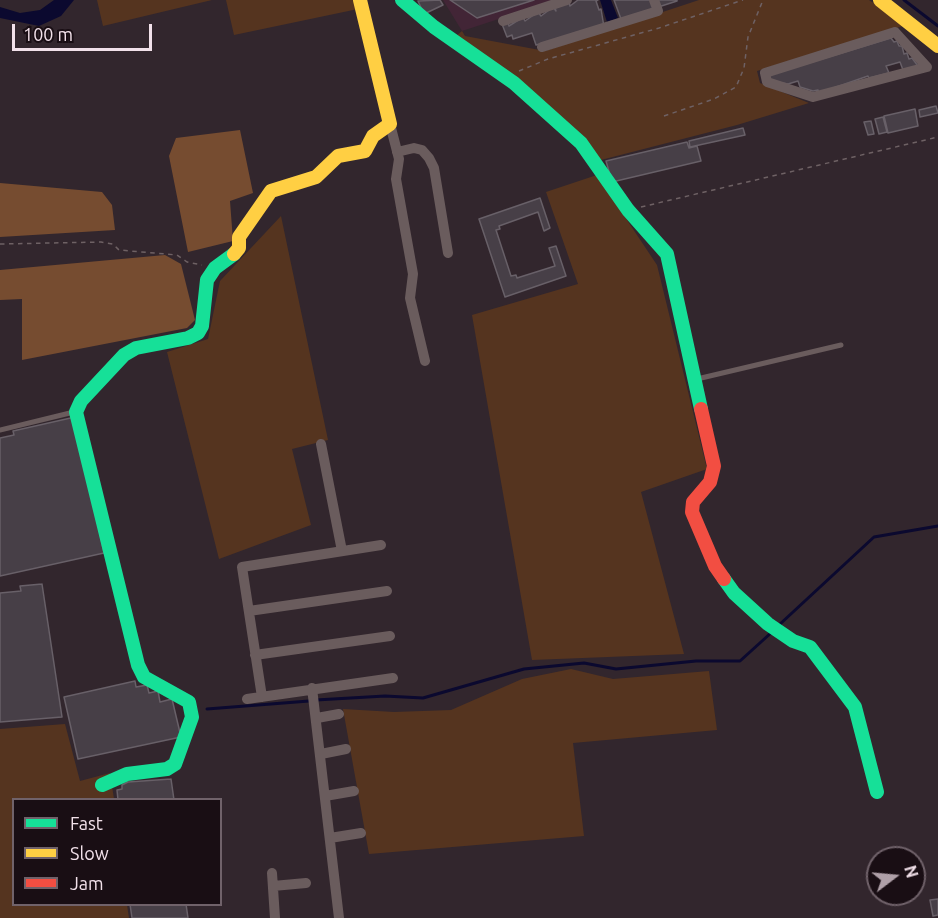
<!DOCTYPE html>
<style>
body{margin:0}
#map{position:relative;width:938px;height:918px;overflow:hidden;background:#32262d;font-family:Ubuntu,sans-serif}
canvas{display:block}
.legend{position:absolute;left:12px;top:798px;width:210px;height:108px;box-sizing:border-box;background:#190e14;border:2px solid #70626a;margin:0;padding:8px 10px;list-style:none;font-size:18px;color:#f2e1ea}
.legend li{display:flex;align-items:center;gap:12px;height:30px}
.legend b{width:30px;border:2px solid #70626a}
.north{position:absolute;left:866px;top:846px;width:60px;height:60px;box-sizing:border-box;background:#190e14;border:2px solid #70626a;border-radius:50%;rotate:74deg;font-size:16px;font-weight:700;line-height:24px;text-align:center;color:#f2e1ea}
.north::after{content:'';display:block;margin:auto;width:21px;height:27px;background:#afa0a8;clip-path:polygon(50% 0,100% 100%,50% 72%,0 100%)}
.scale{position:absolute;left:12px;top:24px;width:140px;height:27px;box-sizing:border-box;border:3px solid #f2e1ea;border-top:0;padding-left:8px;font-size:18px;line-height:21px;white-space:nowrap;color:#f2e1ea;-webkit-text-stroke:4px #190e14;paint-order:stroke}
</style>
<div id="map">
<canvas width="938" height="918"></canvas>
<ul class="legend">
<li><b style="height:8px;background:#16e098"></b>Fast</li>
<li><b style="height:8px;background:#ffcf43"></b>Slow</li>
<li><b style="height:8px;background:#f24e42"></b>Jam</li>
</ul>
<div class="north">N</div>
<div class="scale">100 m</div>
</div>
<script>
const context = document.querySelector('canvas').getContext('2d');
context.lineJoin = 'round';
function paint(path, color) {
  context.fillStyle = color;
  context.fill(path, 'evenodd');
}
function poly(rows) {
  const path = new Path2D();
  for (const r of rows) {
    path.moveTo(r[0], r[1]);
    for (let i = 2; i < r.length; i += 2) path.lineTo(r[i], r[i + 1]);
  }
  return path;
}
function trace(path, color, width, dash) {
  context.strokeStyle = color;
  context.lineWidth = width;
  context.lineCap = dash ? 'butt' : 'round';
  context.setLineDash(dash || []);
  context.stroke(path);
}
const built = poly([
 [443,0,557,0,462,31]
]);
const green = poly([
 [97,0,212,0,103,26],
 [226,0,355,0,358,9,234,35],
 [699,0,869,0,906,25,757,71,760,83,809,103,737,125,597,161,456,36,462,31,465,36,545,51],
 [597,175,657,265,707,469,641,492,684,654,532,660,472,315,578,284,546,192],
 [281,216,328,440,292,449,311,525,219,559,167,352,208,339,220,281],
 [571,669,613,679,709,671,717,730,573,743,584,836,369,854,343,709,394,712,451,710,522,679],
 [65,724,80,781,110,773,114,799,14,800,14,904,127,905,129,918,0,918,0,729]
]);
const forest = poly([
 [240,130,253,193,230,201,233,241,188,252,169,156,176,138],
 [0,183,102,192,112,205,115,230,0,237],
 [165,255,181,264,195,320,187,328,22,360,22,299,0,300,0,270]
]);
const water = poly([
 [54,0,74,0,61,16,39,26,0,18,0,7,20,13,40,10],
 [600,0,611,0,618,18,607,22]
]);
const stream = poly([
 [904,0,938,26],
 [779,625,874,537,938,526],
 [316,700,385,696,423,698,524,669,584,663,616,669,696,661,740,661,772,632],
 [207,709,309,701]
]);
const building = poly([
 [440,0,443,5,424,14,418,1,440,0],
 [450,0,534,0,477,18,450,0],
 [598,0,596,1,599,10,601,9,604,27,536,45,532,33,513,39,512,35,507,37,502,24,508,22,509,26,523,17,525,21,538,12,541,16,553,7,556,11,555,8,569,2,570,6,578,0,598,0],
 [614,0,677,0,677,1,621,19,614,0],
 [891,38,894,42,897,41,899,46,902,46,904,54,907,53,909,59,912,58,918,66,903,70,900,62,886,66,889,73,869,78,868,76,819,93,818,90,813,91,800,87,798,81,788,84,771,81,769,75,891,38],
 [936,106,938,113,920,117,919,110,936,106],
 [915,109,918,126,888,133,884,116,915,109],
 [883,117,887,132,879,134,875,119,883,117],
 [871,121,874,134,868,135,864,122,871,121],
 [743,128,745,135,690,147,689,141,743,128],
 [687,142,689,148,697,146,701,161,612,182,606,161,687,142],
 [540,198,550,228,544,231,538,212,499,226,500,229,496,230,511,276,516,275,517,278,555,266,549,248,556,246,566,276,505,297,479,219,540,198],
 [75,417,104,553,0,576,0,438,14,435,13,431,75,417],
 [42,584,62,717,0,722,0,593,21,591,20,586,42,584],
 [135,681,136,687,147,685,149,693,158,691,160,702,172,699,181,737,78,759,64,697,135,681],
 [171,779,174,800,118,800,117,790,122,789,122,785,128,782,171,779],
 [938,899,938,915,933,916,930,900,938,899],
 [130,904,186,904,188,918,132,918,130,904]
]);
const path = poly([
 [519,71,548,59,659,28,743,0],
 [664,116,714,99,736,87,744,68,748,37,763,0],
 [641,207,938,137],
 [0,244,101,242,113,244,119,250,177,255,187,262,202,265]
]);
const lane = poly([
 [697,379,841,345],
 [0,430,74,412]
]);
const street = poly([
 [503,21,567,0],
 [895,32,927,67,813,97,767,82,765,73,895,32],
 [542,47,658,11,654,0],
 [390,124,399,159,396,179,413,274,410,298,425,361],
 [397,152,414,148,422,150,429,158,434,168,448,253],
 [321,444,342,551],
 [249,611,387,591],
 [255,655,390,636],
 [312,688,339,918],
 [262,697,242,567,381,545],
 [247,699,393,678],
 [317,718,339,714],
 [321,754,346,749],
 [325,796,354,791],
 [330,838,361,833],
 [272,873,275,918],
 [273,886,306,883]
]);
const fast = poly([
 [402,0,434,27,514,83,581,143,628,210,667,254,701,409],
 [724,579,734,593,768,624,793,641,810,647,855,707,877,792],
 [102,785,127,774,167,769,175,764,192,717,189,702,144,677,138,665,76,412,81,401,124,355,136,348,188,338,198,333,202,326,207,280,215,268,234,254]
]);
const slow = poly([
 [880,0,938,46],
 [234,254,239,248,239,237,271,191,316,177,338,156,365,151,373,136,390,124,360,0]
]);
const jam = poly([
 [701,409,714,466,710,482,693,502,692,512,715,566,724,579]
]);
paint(built, '#422536');
paint(green, '#55341f');
paint(forest, '#764c30');
paint(water, '#0b092f');
trace(stream, '#0b092f', 3);
paint(building, '#473f47');
trace(building, '#686068', 1.5);
trace(path, '#6e6164', 1.5, [4.5, 4.5]);
trace(lane, '#6a5c5d', 5);
trace(street, '#6a5c5d', 10);
trace(fast, '#16e098', 14);
trace(slow, '#ffcf43', 14);
trace(jam, '#f24e42', 14);
</script>
